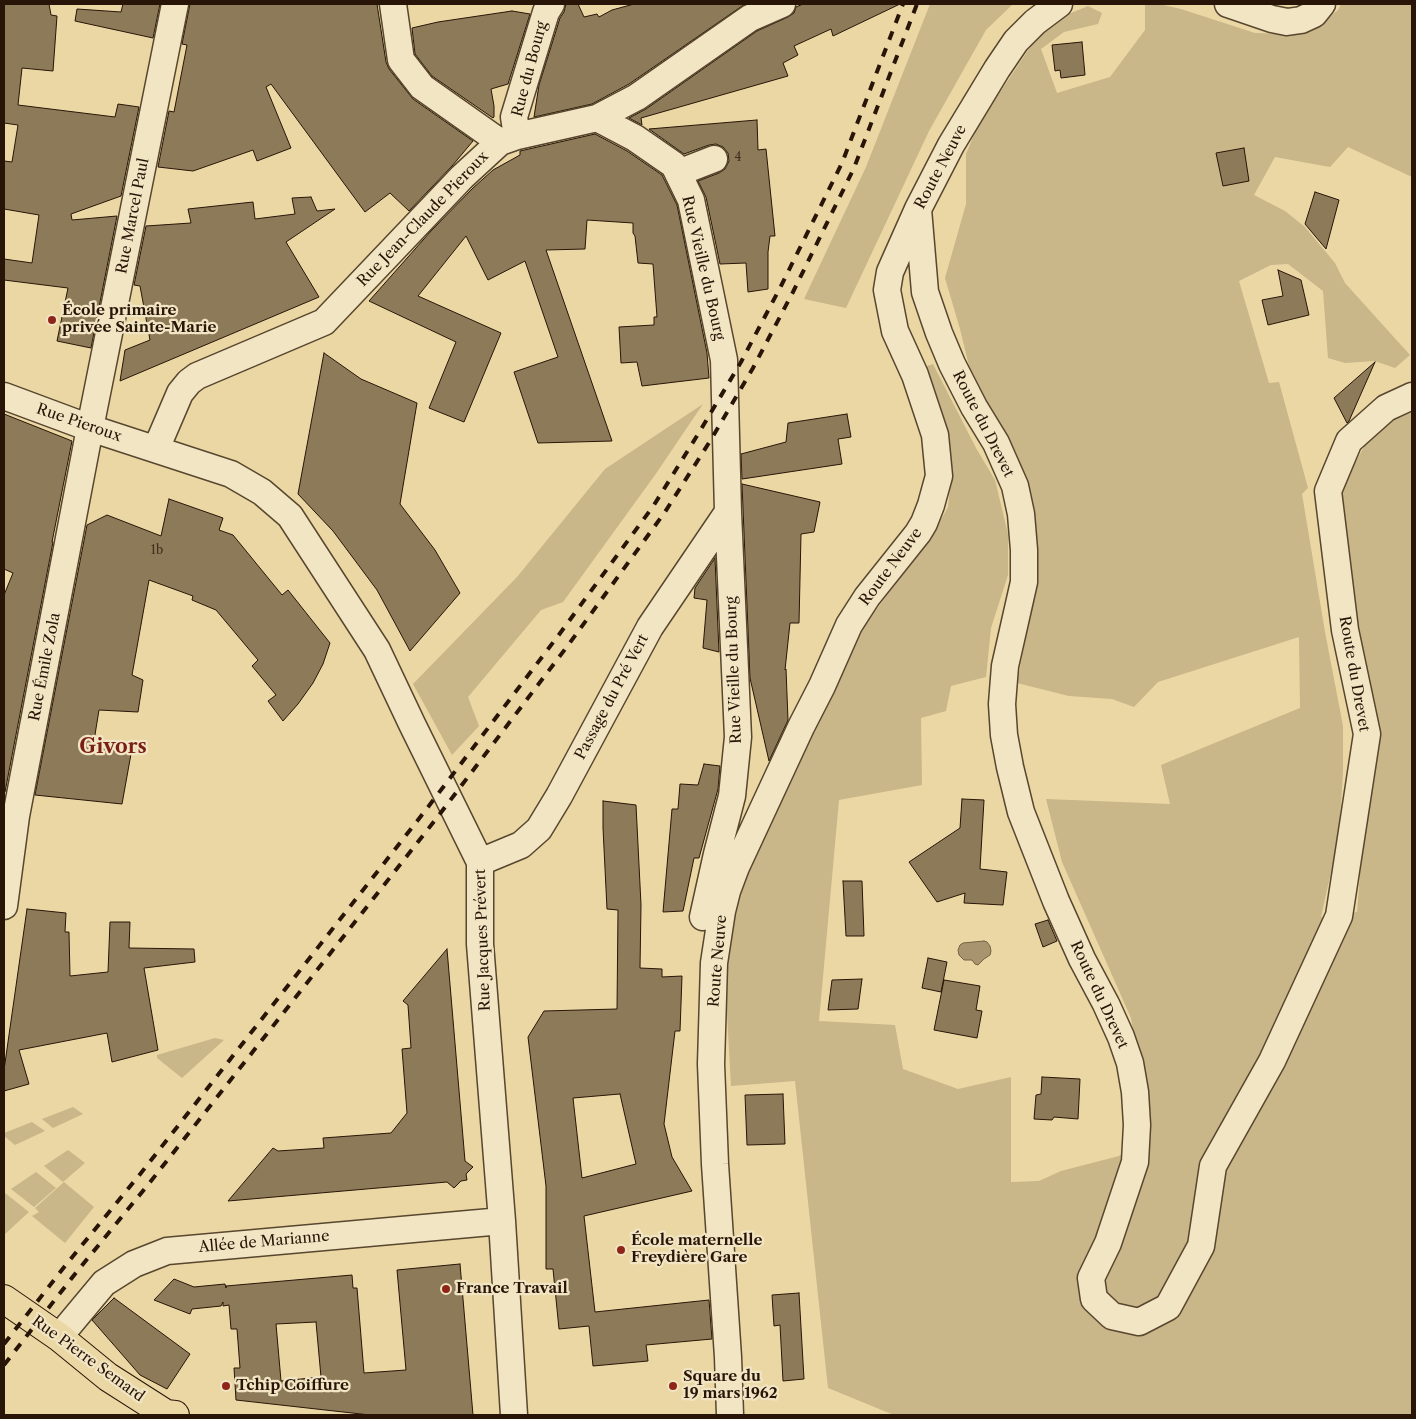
<!DOCTYPE html>
<meta charset="utf-8">
<style>
body{margin:0}
#map{position:relative;width:1416px;height:1419px;overflow:hidden;background:#ead7a4;font-family:"Libre Caslon Text",serif}
canvas{display:block}
.frame{position:absolute;inset:0;border:5px solid #281507;pointer-events:none}
</style>
<div id="map">
<canvas width="1416" height="1419"></canvas>
<div class="frame"></div>
</div>
<script>
const context = document.querySelector('canvas').getContext('2d');
context.lineJoin = 'round';
function paint(path, color) {
  context.fillStyle = color;
  context.fill(path, 'evenodd');
}
function poly(rows) {
  const path = new Path2D();
  for (const r of rows) {
    path.moveTo(r[0], r[1]);
    for (let i = 2; i < r.length; i += 2) path.lineTo(r[i], r[i + 1]);
  }
  return path;
}
function trace(path, color, width, dash) {
  context.strokeStyle = color;
  context.lineWidth = width;
  context.lineCap = dash ? 'butt' : 'round';
  context.setLineDash(dash || []);
  context.stroke(path);
}
function write(font, color, halo, rows, align = 'center') {
  context.font = font + ' "Libre Caslon Text",serif';
  context.lineWidth = 4.5;
  context.setLineDash([]);
  context.textBaseline = 'middle';
  context.strokeStyle = halo;
  context.fillStyle = color;
  for (const [text, x, y, turn = 0] of rows) {
    context.save();
    context.translate(x, y);
    context.rotate((+turn || 0) * Math.PI / 180);
    context.textAlign = isNaN(turn) ? turn : align;
    if (halo) context.strokeText(text, 0, 0);
    context.fillText(text, 0, 0);
    context.restore();
  }
}
const green = poly([
 [930,4,1013,4,986,30,929,131,846,308,804,299,866,167],
 [1145,4,1159,4,1181,9,1255,33,1289,34,1312,31,1338,10,1341,4,1412,4,1412,177,1348,147,1330,167,1275,157,1254,195,1285,211,1305,227,1335,263,1345,283,1410,355,1395,368,1375,361,1345,363,1328,358,1323,291,1288,264,1271,265,1239,281,1269,383,1279,382,1308,488,1302,494,1325,632,1343,726,1343,772,1339,836,1321,917,1357,912,1373,709,1360,662,1339,508,1342,487,1371,434,1391,414,1412,407,1412,1415,894,1415,828,1388,795,1081,731,1086,725,977,733,898,845,662,864,627,876,610,930,539,948,507,952,465,944,421,921,368,933,364,976,448,995,480,1008,534,1008,575,991,628,986,677,951,686,946,711,921,718,922,785,839,800,819,1021,895,1025,903,1069,958,1089,1011,1077,1011,1182,1039,1181,1061,1171,1119,1156,1150,1132,1131,1018,1062,862,1046,799,1170,804,1161,765,1300,708,1299,637,1158,682,1134,707,1112,699,1069,696,1017,683,1036,586,1038,547,1029,509,971,374,960,329,945,278,966,204,966,154,978,125,1039,34,1059,18,1088,6,1102,13,1098,24,1064,32,1041,49,1057,93,1110,77,1145,30],
 [703,404,655,475,563,602,541,610,468,697,479,726,452,755,413,684,517,577,605,469],
 [215,1038,224,1040,182,1078,157,1058,157,1055],
 [73,1107,83,1114,53,1128,42,1119],
 [32,1122,45,1131,15,1145,4,1136,4,1133],
 [68,1150,85,1163,63,1182,44,1166],
 [36,1172,56,1188,34,1207,11,1189],
 [64,1182,94,1207,65,1243,32,1216,39,1212,35,1208],
 [5,1193,29,1212,4,1235,4,1194]
]);
const water = poly([
 [984,941,987,942,990,946,991,951,990,955,984,959,978,965,975,964,972,960,964,960,959,955,958,950,960,945,963,943,984,941]
]);
const building = poly([
 [4,4,49,4,51,15,57,16,53,71,22,68,18,105,115,117,118,104,139,107,121,196,71,214,72,220,117,216,91,348,57,341,68,288,4,280,4,259,32,263,39,215,4,209,4,161,12,162,18,125,4,123,4,4],
 [123,4,160,4,153,38,75,21,77,9,121,12,123,4],
 [190,4,377,4,386,62,389,69,413,99,473,141,452,166,409,211,390,193,365,212,271,84,266,87,291,148,257,161,253,150,193,171,158,167,169,111,174,112,187,45,182,44,190,4],
 [566,4,578,4,584,17,597,14,599,17,612,10,634,4,745,4,629,84,592,104,534,117,539,85,560,18,564,12,566,4],
 [803,4,900,4,833,36,831,29,794,46,798,55,783,63,788,76,641,118,642,125,629,118,646,109,757,31,788,17,794,13,796,7,803,4],
 [512,11,530,14,508,84,491,89,494,106,494,117,493,118,432,76,415,54,412,28,438,22,512,11],
 [1082,42,1085,75,1061,78,1060,70,1055,71,1052,45,1082,42],
 [757,120,758,150,766,149,775,236,770,236,768,252,768,289,748,292,746,263,720,264,706,197,698,181,719,173,725,169,729,161,728,153,723,147,716,144,709,145,684,154,649,129,757,120],
 [595,134,627,151,662,175,677,205,707,353,709,378,642,386,637,362,621,363,619,327,654,325,654,317,657,317,653,264,638,263,635,236,633,233,633,223,587,220,585,249,546,250,612,441,538,443,514,372,558,357,525,261,488,280,466,236,418,296,501,333,464,422,429,408,456,342,369,301,431,231,473,188,493,170,520,155,520,151,595,134],
 [1244,148,1249,181,1223,186,1216,153,1244,148],
 [1315,192,1339,200,1326,249,1305,224,1315,192],
 [311,197,317,211,335,209,286,242,319,297,120,381,125,350,150,340,140,286,134,285,146,226,191,223,188,209,253,202,255,219,295,214,292,198,311,197],
 [1278,270,1301,280,1309,315,1268,325,1262,300,1283,296,1278,270],
 [324,353,361,379,417,403,400,504,435,550,460,593,410,651,377,590,333,531,298,494,324,353],
 [1375,362,1349,421,1347,423,1334,398,1375,362],
 [4,414,72,441,52,542,53,542,5,792,4,792,4,595,13,573,4,569,4,414],
 [847,414,851,437,838,439,842,464,742,479,741,454,786,442,788,423,847,414],
 [742,484,820,502,814,532,801,534,799,623,790,623,785,670,786,669,788,720,769,761,750,678,742,484],
 [169,499,223,518,219,530,233,535,282,595,288,590,330,643,323,664,313,683,298,704,283,721,268,701,276,695,252,666,258,660,216,610,192,600,193,596,149,580,132,675,143,680,138,712,99,710,93,747,131,754,122,804,35,795,87,525,107,515,161,536,169,499],
 [715,558,719,652,703,648,707,600,694,598,695,588,715,558],
 [704,764,720,766,718,789,699,858,694,858,683,911,663,912,672,809,678,809,680,784,698,785,704,764],
 [962,799,984,800,980,869,1007,872,1003,905,964,903,965,893,937,902,909,862,960,828,962,799],
 [603,801,636,805,641,905,640,968,662,969,662,977,682,976,680,1031,675,1031,664,1124,672,1157,692,1191,584,1216,595,1312,709,1300,712,1339,646,1345,648,1361,593,1366,589,1326,559,1329,553,1269,546,1269,546,1186,528,1037,544,1011,617,1009,618,910,607,909,603,828,603,801],
 [620,1094,636,1164,582,1178,573,1098,620,1094],
 [843,881,862,881,864,936,846,936,843,881],
 [27,909,66,913,65,932,69,932,70,976,108,972,110,922,130,922,129,948,194,949,195,962,144,968,158,1050,112,1062,107,1033,19,1050,29,1084,4,1091,4,1070,27,909],
 [1048,920,1057,941,1043,947,1035,924,1048,920],
 [447,949,465,1161,473,1167,466,1174,467,1180,461,1181,454,1188,447,1182,228,1201,273,1148,278,1151,324,1148,323,1138,391,1133,407,1113,402,1049,411,1048,408,1005,403,1001,447,949],
 [928,958,947,962,941,992,922,988,928,958],
 [862,979,858,1009,828,1010,832,980,862,979],
 [944,980,980,986,976,1010,982,1011,977,1038,934,1030,944,980],
 [1042,1077,1080,1079,1078,1119,1054,1117,1052,1120,1034,1119,1036,1095,1041,1094,1042,1077],
 [783,1094,785,1144,747,1145,745,1095,783,1094],
 [460,1264,473,1415,370,1415,236,1400,234,1368,240,1368,237,1329,231,1329,229,1305,223,1306,223,1302,221,1306,192,1309,190,1314,154,1300,174,1279,194,1287,225,1284,226,1288,226,1286,352,1275,353,1288,357,1288,364,1373,406,1370,397,1270,460,1264],
 [316,1322,321,1377,281,1381,276,1324,316,1322],
 [799,1293,804,1379,783,1381,780,1325,774,1326,772,1295,799,1293],
 [114,1298,190,1354,167,1389,140,1375,92,1320,114,1298]
]);
const minor = poly([
 [393,4,401,60,422,87,500,142],
 [1228,4,1272,19,1287,22,1301,20,1314,14,1322,4],
 [597,118,635,138,674,165,691,200,724,360,728,512,738,737,732,796,717,854,703,917],
 [517,136,514,117,546,12,551,4],
 [678,173,714,159],
 [918,209,925,292,939,333,952,364,974,407,996,443,1015,486,1021,514,1024,550,1024,582,1005,666,1002,704,1004,735,1010,767,1021,812,1056,901,1082,959,1106,1004,1121,1037,1130,1063,1135,1092,1137,1125,1135,1162,1108,1243,1091,1278,1094,1299,1112,1316,1139,1322,1168,1307,1201,1246,1213,1166,1272,1061,1339,916,1367,734,1345,630,1328,491,1349,441,1386,408,1412,396],
 [4,396,90,428,231,474,262,492,290,516,377,650,412,724,480,862,480,944,502,1221,514,1415],
 [156,449,180,393,189,382,197,376,324,322,462,177,500,142,517,136,597,118,637,97,750,18,782,4],
 [480,862,521,845,539,829,559,796,650,627,728,512],
 [4,906,16,816,90,428,175,4],
 [59,1337,104,1283,134,1264,167,1251,502,1221],
 [730,1415,728,1357,715,1164,711,1064,714,963,722,911,727,891,736,867,801,727,822,686,849,625,867,597,918,533,924,523,931,505,934,494,939,476,935,435,915,375,895,331,887,290,890,272,918,209,951,145,997,69,1016,41,1035,22,1059,4]
]);
const major = poly([
 [4,1299,59,1337,108,1377,166,1414,175,1415]
]);
const rail = poly([
 [4,1344,65,1266,141,1173,425,811,558,636,654,505,700,431,741,362,781,286,842,163,903,4],
 [4,1365,75,1274,151,1181,436,819,569,644,665,512,712,438,753,368,793,292,854,168,917,4]
]);
const markers = [
 [52,320,5,"#8f2418"],
 [621,1250,5,"#8f2418"],
 [446,1289,5,"#8f2418"],
 [226,1386,5,"#8f2418"],
 [673,1386,5,"#8f2418"]
];
const numberNames = [
 ["4",738,158],
 ["1b",157,551]
];
const streetNames = [
 ["Rue du Bourg",530,69,-75],
 ["Route Neuve",941,167,-62],
 ["Rue Marcel Paul",133,216,-79],
 ["Rue Jean-Claude Pieroux",423,219,-46],
 ["Rue Vieille du Bourg",703,268,77],
 ["Rue Pieroux",79,423,19],
 ["Route du Drevet",983,424,63],
 ["Route Neuve",891,567,-53],
 ["Rue Émile Zola",45,667,-79],
 ["Rue Vieille du Bourg",734,670,-92],
 ["Route du Drevet",1354,674,80],
 ["Passage du Pré Vert",612,697,-62],
 ["Rue Jacques Prévert",483,940,-92],
 ["Route Neuve",718,961,-85],
 ["Route du Drevet",1099,995,65],
 ["Allée de Marianne",264,1242,-5],
 ["Rue Pierre Semard",88,1359,36]
];
const poiNames = [
 ["École primaire",62,311],
 ["privée Sainte-Marie",62,328],
 ["École maternelle",631,1241],
 ["Freydière Gare",631,1258],
 ["France Travail",456,1289],
 ["Square du",683,1377],
 ["19 mars 1962",683,1394],
 ["Tchip Coiffure",236,1386]
];
const districtNames = [
 ["Givors",113,747]
];
paint(green, '#c9b689');
paint(water, '#a8956f');
trace(water, '#756245', 1);
paint(building, '#8d7a59');
trace(building, '#281507', 1);
trace(minor, '#58462e', 29);
trace(major, '#281507', 30);
trace(minor, '#f1e5c4', 26);
trace(major, '#ead7a4', 28);
trace(rail, '#281507', 4, [9, 9]);
for (const [x, y, r, color] of markers) {
  const dot = new Path2D();
  dot.arc(x, y, r, 0, 2 * Math.PI);
  context.fillStyle = color;
  context.fill(dot);
  trace(dot, '#f1e5c4', 2);
}
write('12px', '#412e1c', null, numberNames);
write('15px', '#281507', '#f1e5c4', streetNames);
write('bold 15px', '#281507', '#f1e5c4', poiNames, 'left');
write('bold 20px', '#7a1f14', '#f1e5c4', districtNames);
</script>
